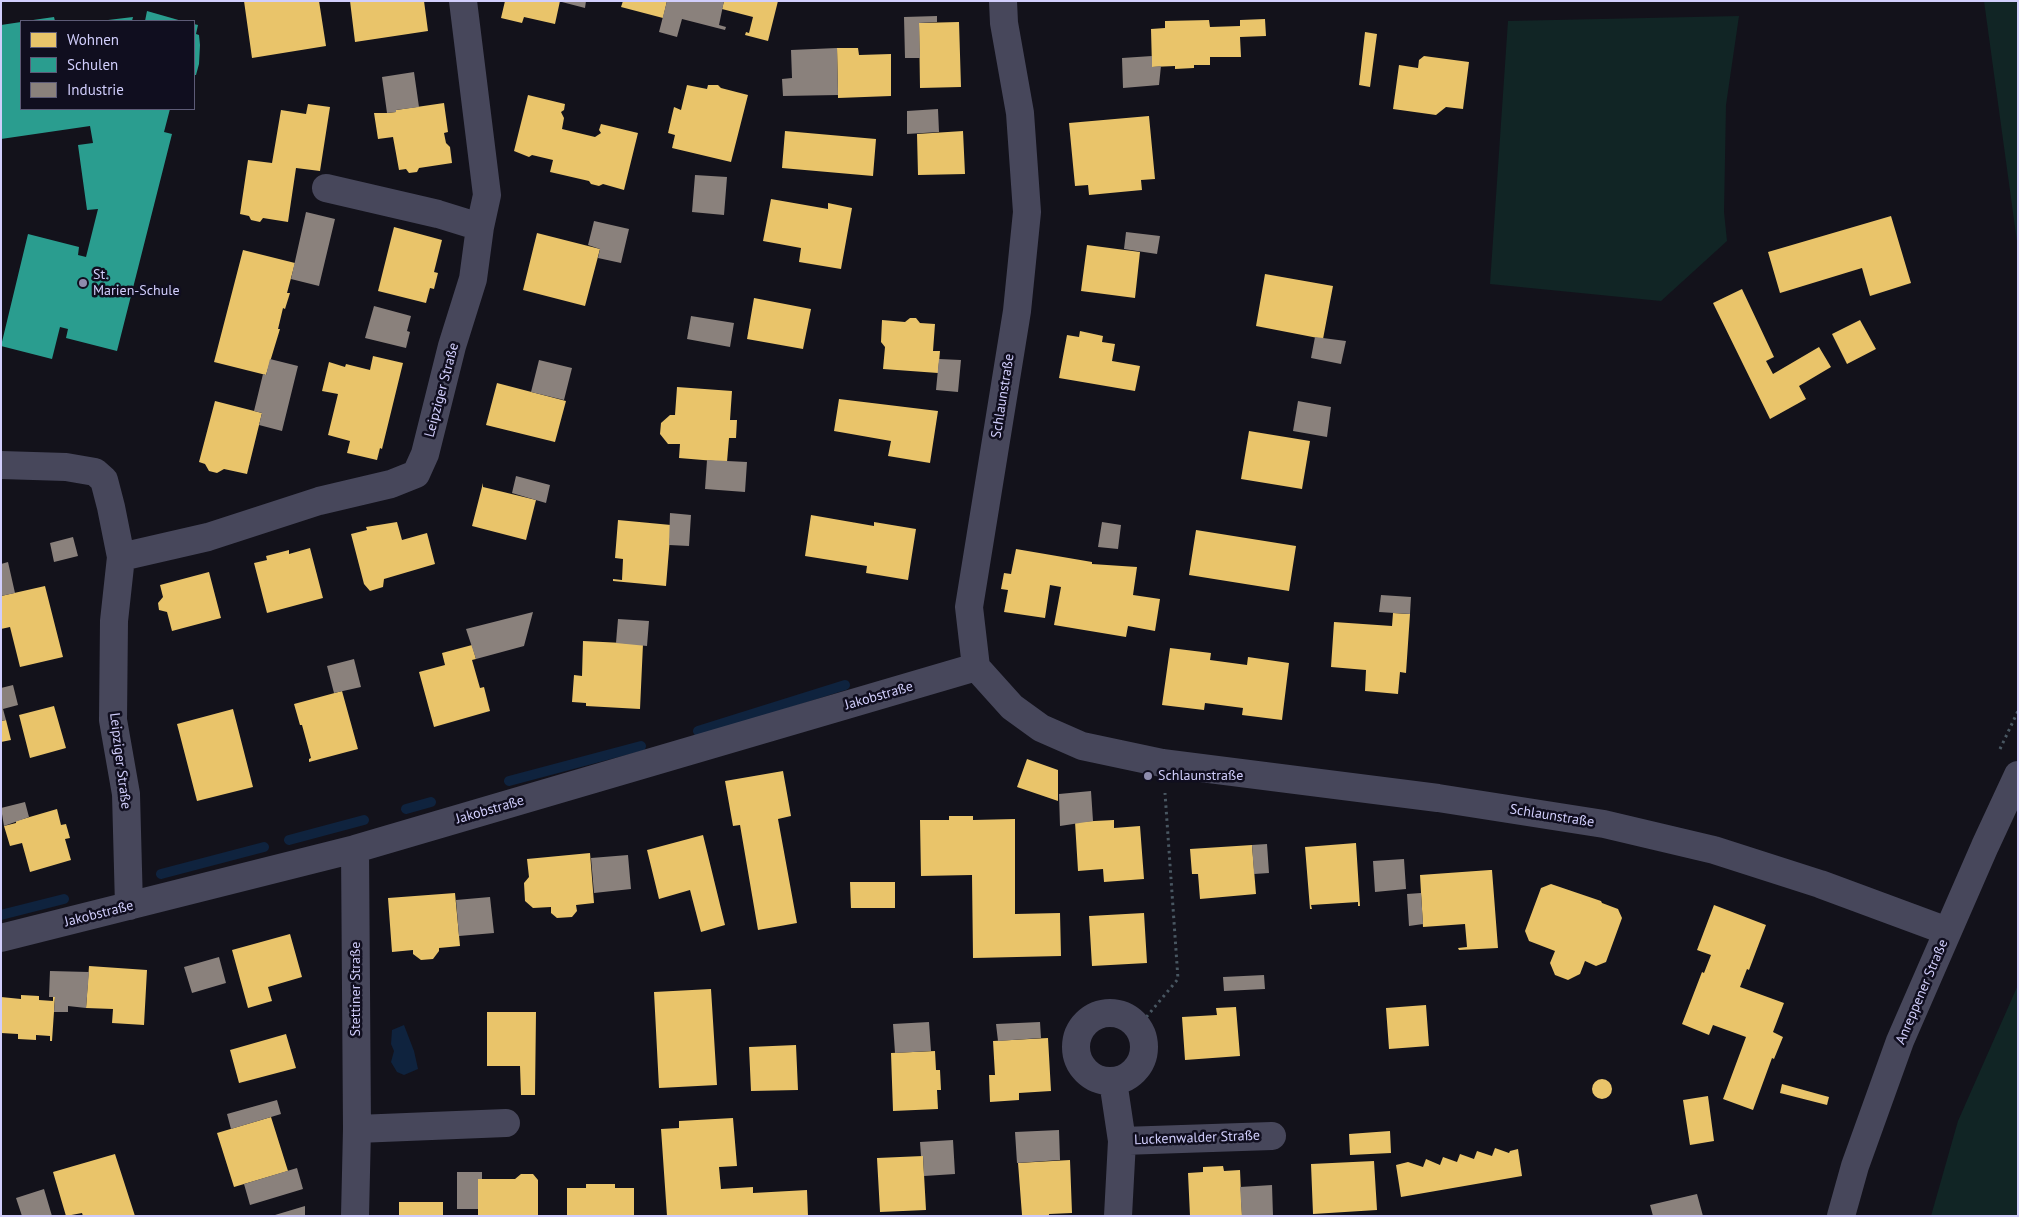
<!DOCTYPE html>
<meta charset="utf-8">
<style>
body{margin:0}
#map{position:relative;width:2019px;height:1217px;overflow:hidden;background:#13121b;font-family:"PT Sans",sans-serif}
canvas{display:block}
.frame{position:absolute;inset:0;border:2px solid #d1cefc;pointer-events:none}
.legend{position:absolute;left:20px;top:20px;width:175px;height:90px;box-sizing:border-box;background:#100e1f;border:1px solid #5d5b77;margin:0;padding:6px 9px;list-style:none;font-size:15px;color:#d1cefc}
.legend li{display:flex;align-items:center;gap:10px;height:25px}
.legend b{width:25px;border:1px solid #5d5b77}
</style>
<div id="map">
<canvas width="2019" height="1217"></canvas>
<div class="frame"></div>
<ul class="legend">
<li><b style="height:14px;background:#e9c46a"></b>Wohnen</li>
<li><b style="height:14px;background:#2a9d8f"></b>Schulen</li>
<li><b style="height:14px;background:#8a817c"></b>Industrie</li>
</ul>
</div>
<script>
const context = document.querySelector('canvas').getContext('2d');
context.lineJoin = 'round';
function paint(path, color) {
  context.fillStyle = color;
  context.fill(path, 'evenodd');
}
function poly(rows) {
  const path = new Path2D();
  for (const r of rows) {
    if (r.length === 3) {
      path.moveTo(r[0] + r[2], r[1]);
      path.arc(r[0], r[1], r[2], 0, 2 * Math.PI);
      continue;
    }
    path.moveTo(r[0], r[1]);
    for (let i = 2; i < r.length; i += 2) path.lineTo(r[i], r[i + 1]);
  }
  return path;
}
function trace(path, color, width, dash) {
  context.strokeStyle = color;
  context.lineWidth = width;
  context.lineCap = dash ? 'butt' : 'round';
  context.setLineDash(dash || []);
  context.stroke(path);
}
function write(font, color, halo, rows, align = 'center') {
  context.font = font + ' "PT Sans",sans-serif';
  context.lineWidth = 5;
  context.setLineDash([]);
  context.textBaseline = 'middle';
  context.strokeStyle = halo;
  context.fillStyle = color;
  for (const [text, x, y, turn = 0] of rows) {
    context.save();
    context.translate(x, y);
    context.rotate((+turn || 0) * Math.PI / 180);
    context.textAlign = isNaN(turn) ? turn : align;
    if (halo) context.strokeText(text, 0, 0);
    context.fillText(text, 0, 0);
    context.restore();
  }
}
const green = poly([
 [1984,1,2018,1,2018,249],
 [1739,16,1726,105,1724,212,1727,241,1661,301,1490,284,1508,21],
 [2018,985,2018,1216,1931,1216,1958,1121]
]);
const water = poly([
 [404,1025,414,1051,418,1069,404,1075,397,1072,391,1062,394,1051,391,1044,392,1030]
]);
const homes = poly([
 [244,1,319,1,326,46,252,58],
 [350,1,424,1,428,31,355,42],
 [505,1,560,1,555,24,524,17,522,23,501,18],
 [623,1,667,1,663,18,621,7],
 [724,1,778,1,768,41,745,35,746,32,749,33,753,17,722,9],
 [1265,19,1266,36,1240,37,1241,57,1210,57,1210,65,1194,65,1194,68,1175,69,1175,66,1152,67,1151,29,1165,28,1165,21,1209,20,1210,27,1240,26,1240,20],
 [959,22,961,87,920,88,919,23],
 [1365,32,1377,34,1370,87,1359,85],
 [837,48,858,48,859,55,891,54,891,96,838,98],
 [1424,56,1469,62,1463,109,1446,107,1436,115,1393,109,1399,65,1418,68,1419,60],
 [687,85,707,89,708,85,718,85,721,88,748,95,731,162,672,148,675,135,668,133,674,107,681,110],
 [528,95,565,104,564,110,561,112,564,118,562,129,595,137,601,133,599,130,601,124,638,133,624,190,603,184,599,186,591,184,589,181,550,172,553,160,532,155,529,157,514,151],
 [444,103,448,132,444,133,446,143,450,147,452,163,419,168,417,172,409,173,406,169,399,170,393,137,378,139,374,113,387,113,396,112,396,110],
 [308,104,330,107,320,171,296,168,288,222,263,218,260,222,251,220,249,216,240,214,248,160,272,163,281,110,306,114],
 [1149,116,1155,179,1141,180,1142,190,1089,195,1088,185,1075,186,1069,123],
 [785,131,876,139,873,176,782,168],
 [963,131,965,174,918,175,917,134],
 [771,199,828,209,828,203,852,208,841,269,799,262,801,248,763,241],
 [1891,216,1911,283,1870,296,1862,268,1780,293,1768,252],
 [394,227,442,240,434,272,438,273,434,289,430,288,426,303,378,291],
 [537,233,600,249,585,306,523,290],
 [1087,245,1140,252,1135,298,1081,291],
 [243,250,295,263,287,293,290,293,285,309,283,308,278,329,280,329,266,375,214,362],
 [1265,274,1333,286,1323,339,1256,326],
 [1742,289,1774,357,1766,361,1773,374,1819,347,1831,367,1799,386,1806,399,1770,419,1713,303],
 [754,298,811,309,803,349,747,339],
 [910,318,916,318,920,323,935,324,933,351,940,351,938,373,883,369,885,347,881,342,882,320,905,322],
 [1860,320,1876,349,1847,364,1832,334],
 [1080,331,1103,336,1102,342,1115,344,1112,361,1140,366,1135,391,1059,378,1067,335,1079,337],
 [373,356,403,363,382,449,380,448,377,460,347,453,350,441,328,435,338,394,322,391,329,362,345,367,346,364,370,370],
 [497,383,566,401,555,442,486,425],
 [677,387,732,391,730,420,737,420,736,438,729,438,727,462,679,458,680,444,668,444,660,434,661,423,670,415,675,415],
 [839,399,938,411,930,463,888,456,891,441,834,431],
 [215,401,262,413,247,474,224,469,217,473,209,471,205,464,199,462],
 [1249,431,1310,441,1302,489,1241,479],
 [483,483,483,487,536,500,526,540,472,526],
 [811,515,874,526,874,522,916,529,908,580,866,573,867,566,805,556],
 [618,520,671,525,666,586,613,581,613,579,622,580,623,559,615,558],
 [397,522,402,540,427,533,435,564,384,579,383,587,370,591,364,584,351,534,367,530,366,527],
 [1196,530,1296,546,1289,591,1189,575],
 [310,548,323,598,267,613,254,563,267,560,266,556,289,550,289,554],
 [1016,549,1092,562,1092,564,1137,567,1133,595,1160,599,1155,631,1128,626,1126,637,1054,625,1061,587,1050,585,1045,618,1004,612,1008,590,1001,589,1004,573,1011,574],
 [209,572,221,618,172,631,167,612,159,610,158,603,163,597,160,585],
 [45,586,63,657,20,667,10,627,1,629,1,596],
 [1393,613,1410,614,1406,673,1400,672,1398,694,1365,691,1366,670,1331,667,1334,622,1392,626],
 [583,641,643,644,640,709,586,706,586,703,572,702,574,675,582,676],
 [472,645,476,659,472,660,480,688,484,687,490,711,434,727,419,672,445,665,442,653],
 [1170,648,1211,653,1210,660,1247,665,1248,657,1289,663,1282,720,1242,715,1243,708,1205,703,1204,710,1162,705],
 [342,691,358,749,309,762,309,759,311,758,302,725,300,725,294,704],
 [54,706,66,748,30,758,19,715],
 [233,709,253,787,197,801,177,724],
 [6,720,11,740,1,742,1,721],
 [1027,759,1058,770,1058,801,1017,787],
 [783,771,791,816,778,819,797,923,758,930,740,825,733,826,725,781],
 [57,809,61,825,66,824,70,838,65,839,71,860,30,872,22,843,10,846,4,826,16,823,16,821],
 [949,816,973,816,973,820,1015,819,1015,914,1060,913,1061,956,973,958,972,875,921,876,920,820,949,820],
 [1114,820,1114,828,1140,826,1144,879,1104,882,1103,869,1078,871,1075,822],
 [703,835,725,925,701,932,690,890,659,899,647,850],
 [1356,843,1360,906,1358,906,1358,902,1311,905,1312,909,1310,909,1305,847],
 [1252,845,1256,894,1200,899,1198,874,1192,874,1190,849],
 [590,853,594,903,576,905,577,911,572,917,557,918,551,913,551,907,533,908,525,901,524,883,529,877,527,859],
 [1490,870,1492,870,1498,948,1459,950,1458,948,1467,947,1465,924,1423,927,1420,875],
 [850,882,895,882,895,908,851,908],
 [1551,884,1601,901,1602,903,1618,909,1622,918,1606,962,1596,966,1585,961,1580,974,1568,980,1555,975,1550,963,1555,951,1529,941,1525,931,1541,888],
 [455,893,460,946,439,948,439,951,433,959,421,960,413,954,413,950,392,952,388,898],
 [1714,905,1766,925,1749,970,1747,969,1740,987,1784,1003,1773,1032,1783,1037,1774,1059,1772,1058,1753,1110,1723,1099,1746,1037,1713,1025,1709,1035,1682,1024,1702,972,1704,973,1711,955,1697,950],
 [1144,913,1147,963,1092,966,1089,916],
 [290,934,302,977,268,987,272,1001,248,1008,232,950],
 [89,966,147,970,144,1025,112,1023,113,1009,86,1008],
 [711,989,717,1085,659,1088,654,992],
 [21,995,39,996,39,1000,53,1001,53,997,55,997,52,1041,50,1041,50,1036,36,1035,36,1040,18,1039,18,1034,1,1033,1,997,21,999],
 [1426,1005,1429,1046,1389,1049,1386,1008],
 [1236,1007,1240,1056,1185,1060,1182,1017,1217,1015,1216,1008],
 [487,1012,536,1012,535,1095,521,1095,520,1066,487,1066],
 [286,1034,296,1068,239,1083,230,1050],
 [1048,1038,1051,1091,1019,1093,1019,1100,990,1102,989,1075,995,1075,993,1041],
 [796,1045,798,1090,751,1091,749,1047],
 [935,1051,936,1070,940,1070,941,1090,937,1090,938,1109,893,1111,891,1053],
 [1602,1089,10],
 [1782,1084,1829,1097,1827,1105,1780,1093],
 [1708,1096,1714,1141,1690,1145,1683,1100],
 [271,1117,288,1171,234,1187,217,1133],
 [733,1118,737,1166,719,1167,721,1189,753,1187,753,1193,807,1190,808,1216,667,1216,661,1129,679,1128,679,1121],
 [1390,1131,1391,1153,1350,1155,1349,1134],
 [1495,1148,1509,1153,1510,1151,1518,1149,1522,1176,1401,1197,1396,1165,1408,1162,1423,1167,1426,1159,1440,1165,1443,1157,1457,1162,1460,1154,1474,1159,1477,1151,1492,1156],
 [115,1154,135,1216,83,1216,82,1213,66,1216,53,1172],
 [923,1156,926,1210,880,1212,877,1158],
 [1070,1160,1072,1213,1049,1214,1049,1216,1022,1215,1018,1163],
 [1374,1161,1377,1210,1313,1214,1311,1164],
 [1223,1166,1224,1171,1240,1170,1242,1216,1190,1216,1188,1173,1203,1172,1203,1167],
 [521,1174,533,1174,538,1180,538,1216,478,1216,478,1179,515,1179],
 [586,1184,615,1184,615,1188,634,1188,634,1216,567,1216,567,1188,586,1188],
 [399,1202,443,1202,443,1216,399,1216]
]);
const schools = poly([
 [147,11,182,21,145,21],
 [54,17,55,21,33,21,33,20],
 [133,17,132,21,108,21,108,20],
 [21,22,21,109,170,109,164,132,172,134,117,351,66,338,68,329,60,327,52,359,1,346,28,234,79,247,78,255,86,257,98,209,87,210,78,145,93,143,90,126,1,139,1,25],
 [194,24,198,25,196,34,199,35,200,45,199,64,196,75,194,75]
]);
const industry = poly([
 [558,1,586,1,585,8],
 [667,1,724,1,719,25,726,27,725,30,682,19,677,37,659,32],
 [937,16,937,22,919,23,920,58,905,58,904,17],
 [837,48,838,95,783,96,782,79,792,78,791,50],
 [1152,56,1152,67,1161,66,1159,85,1123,88,1122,58],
 [414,72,419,107,396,110,396,112,387,113,382,77],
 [938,109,939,132,907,134,907,111],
 [695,175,727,177,724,215,692,212],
 [306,212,335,219,319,286,291,279],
 [594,221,629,229,621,263,598,258,600,249,588,245],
 [1126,232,1160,236,1157,254,1124,249],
 [374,306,411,316,407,331,410,332,406,348,365,338],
 [691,316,734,323,730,347,687,339],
 [1315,337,1346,341,1341,364,1311,358],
 [270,359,298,366,282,431,259,425,262,413,254,411,263,374,266,375],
 [939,359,961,360,958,392,936,390],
 [539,360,572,368,564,400,531,392],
 [1298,401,1331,407,1327,437,1293,431],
 [707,460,747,462,745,492,705,489],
 [516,476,550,485,546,503,512,493],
 [670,513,691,515,689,546,669,545],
 [1102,522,1121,525,1118,549,1098,547],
 [73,537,78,556,54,562,50,543],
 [8,562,15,593,1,596,1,564],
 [1381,595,1411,597,1410,614,1379,612],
 [533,612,524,646,476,659,466,629],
 [618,619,649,621,647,646,616,643],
 [354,659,361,687,334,693,327,666],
 [13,685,18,705,3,709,6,720,1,721,1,688],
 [1091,791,1093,821,1060,826,1059,794],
 [25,802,29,817,4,826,1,808],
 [1267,844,1269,873,1254,874,1252,845],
 [628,855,631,889,594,893,591,858],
 [1404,859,1406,889,1375,892,1373,861],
 [1421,893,1423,924,1409,926,1407,894],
 [490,897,494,933,459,936,456,900],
 [219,957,226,983,192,993,184,967],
 [50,971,89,972,86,1008,68,1006,68,1012,54,1012,55,997,49,997],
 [1264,975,1265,989,1224,991,1223,977],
 [929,1022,931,1051,895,1053,893,1024],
 [1040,1022,1041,1038,998,1041,996,1024],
 [277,1100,281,1114,231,1129,227,1114],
 [1059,1130,1060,1160,1017,1163,1015,1132],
 [953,1140,955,1174,924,1176,923,1156,921,1156,920,1142],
 [297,1168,303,1189,250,1205,244,1184],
 [457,1172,482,1172,482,1179,478,1179,478,1209,457,1209],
 [1272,1185,1273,1216,1242,1216,1240,1187],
 [44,1189,52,1216,22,1216,16,1198],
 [1697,1194,1703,1216,1653,1216,1650,1205],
 [305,1206,305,1216,275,1216,275,1215]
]);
const stream = poly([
 [698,731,845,685],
 [509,781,641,746],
 [406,809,431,802],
 [289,840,364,820],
 [161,874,264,847],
 [1,915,64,899]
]);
const path = poly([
 [2000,749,2018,711],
 [1138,1027,1178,979,1165,793]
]);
const minor = poly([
 [1003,1,1004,23,1020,113,1027,212,1017,311,969,607,976,667,1012,707,1041,728,1082,746,1162,763,1438,798,1604,824,1714,850,1820,884,1947,931],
 [326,188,438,214,480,227],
 [1,465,66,467,95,472,104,480,111,507,121,557,114,621,113,720,126,794,129,906],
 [121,557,208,537,319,501,391,484,416,474,425,454,452,346,473,279,480,227,487,195,463,1],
 [1,938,355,849,976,667],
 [1110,1047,34],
 [1113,1081,1122,1141,1118,1216],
 [357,1129,506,1123],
 [1122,1141,1272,1136],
 [355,1216,357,1129,355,849],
 [1841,1216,1855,1166,1900,1041,1985,846,2018,775]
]);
const markers = [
 [83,283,5,"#8e8cad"],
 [1148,776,5,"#8e8cad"]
];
const poiNames = [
 ["St.",93,275],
 ["Marien-Schule",93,291],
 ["Schlaunstraße",1158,776]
];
const streetNames = [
 ["Leipziger Straße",442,390,-75],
 ["Schlaunstraße",1003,396,-81],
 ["Jakobstraße",879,696,-16],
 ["Leipziger Straße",120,761,83],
 ["Jakobstraße",490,810,-16],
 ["Schlaunstraße",1552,816,9],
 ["Jakobstraße",99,914,-14],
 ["Stettiner Straße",356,989,-90],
 ["Anreppener Straße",1922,992,-67],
 ["Luckenwalder Straße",1197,1138,-2]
];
paint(green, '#112525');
paint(water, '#0f233e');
paint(homes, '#e9c46a');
paint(schools, '#2a9d8f');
paint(industry, '#8a817c');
trace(stream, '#0f233e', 10);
trace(path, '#495762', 3, [2.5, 4]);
trace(minor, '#47475b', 28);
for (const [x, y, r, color] of markers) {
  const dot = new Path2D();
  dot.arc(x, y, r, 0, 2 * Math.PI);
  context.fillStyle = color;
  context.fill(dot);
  trace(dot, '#100e1f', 2);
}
write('14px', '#d1cefc', '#100e1f', poiNames, 'left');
write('14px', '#d1cefc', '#100e1f', streetNames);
</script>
